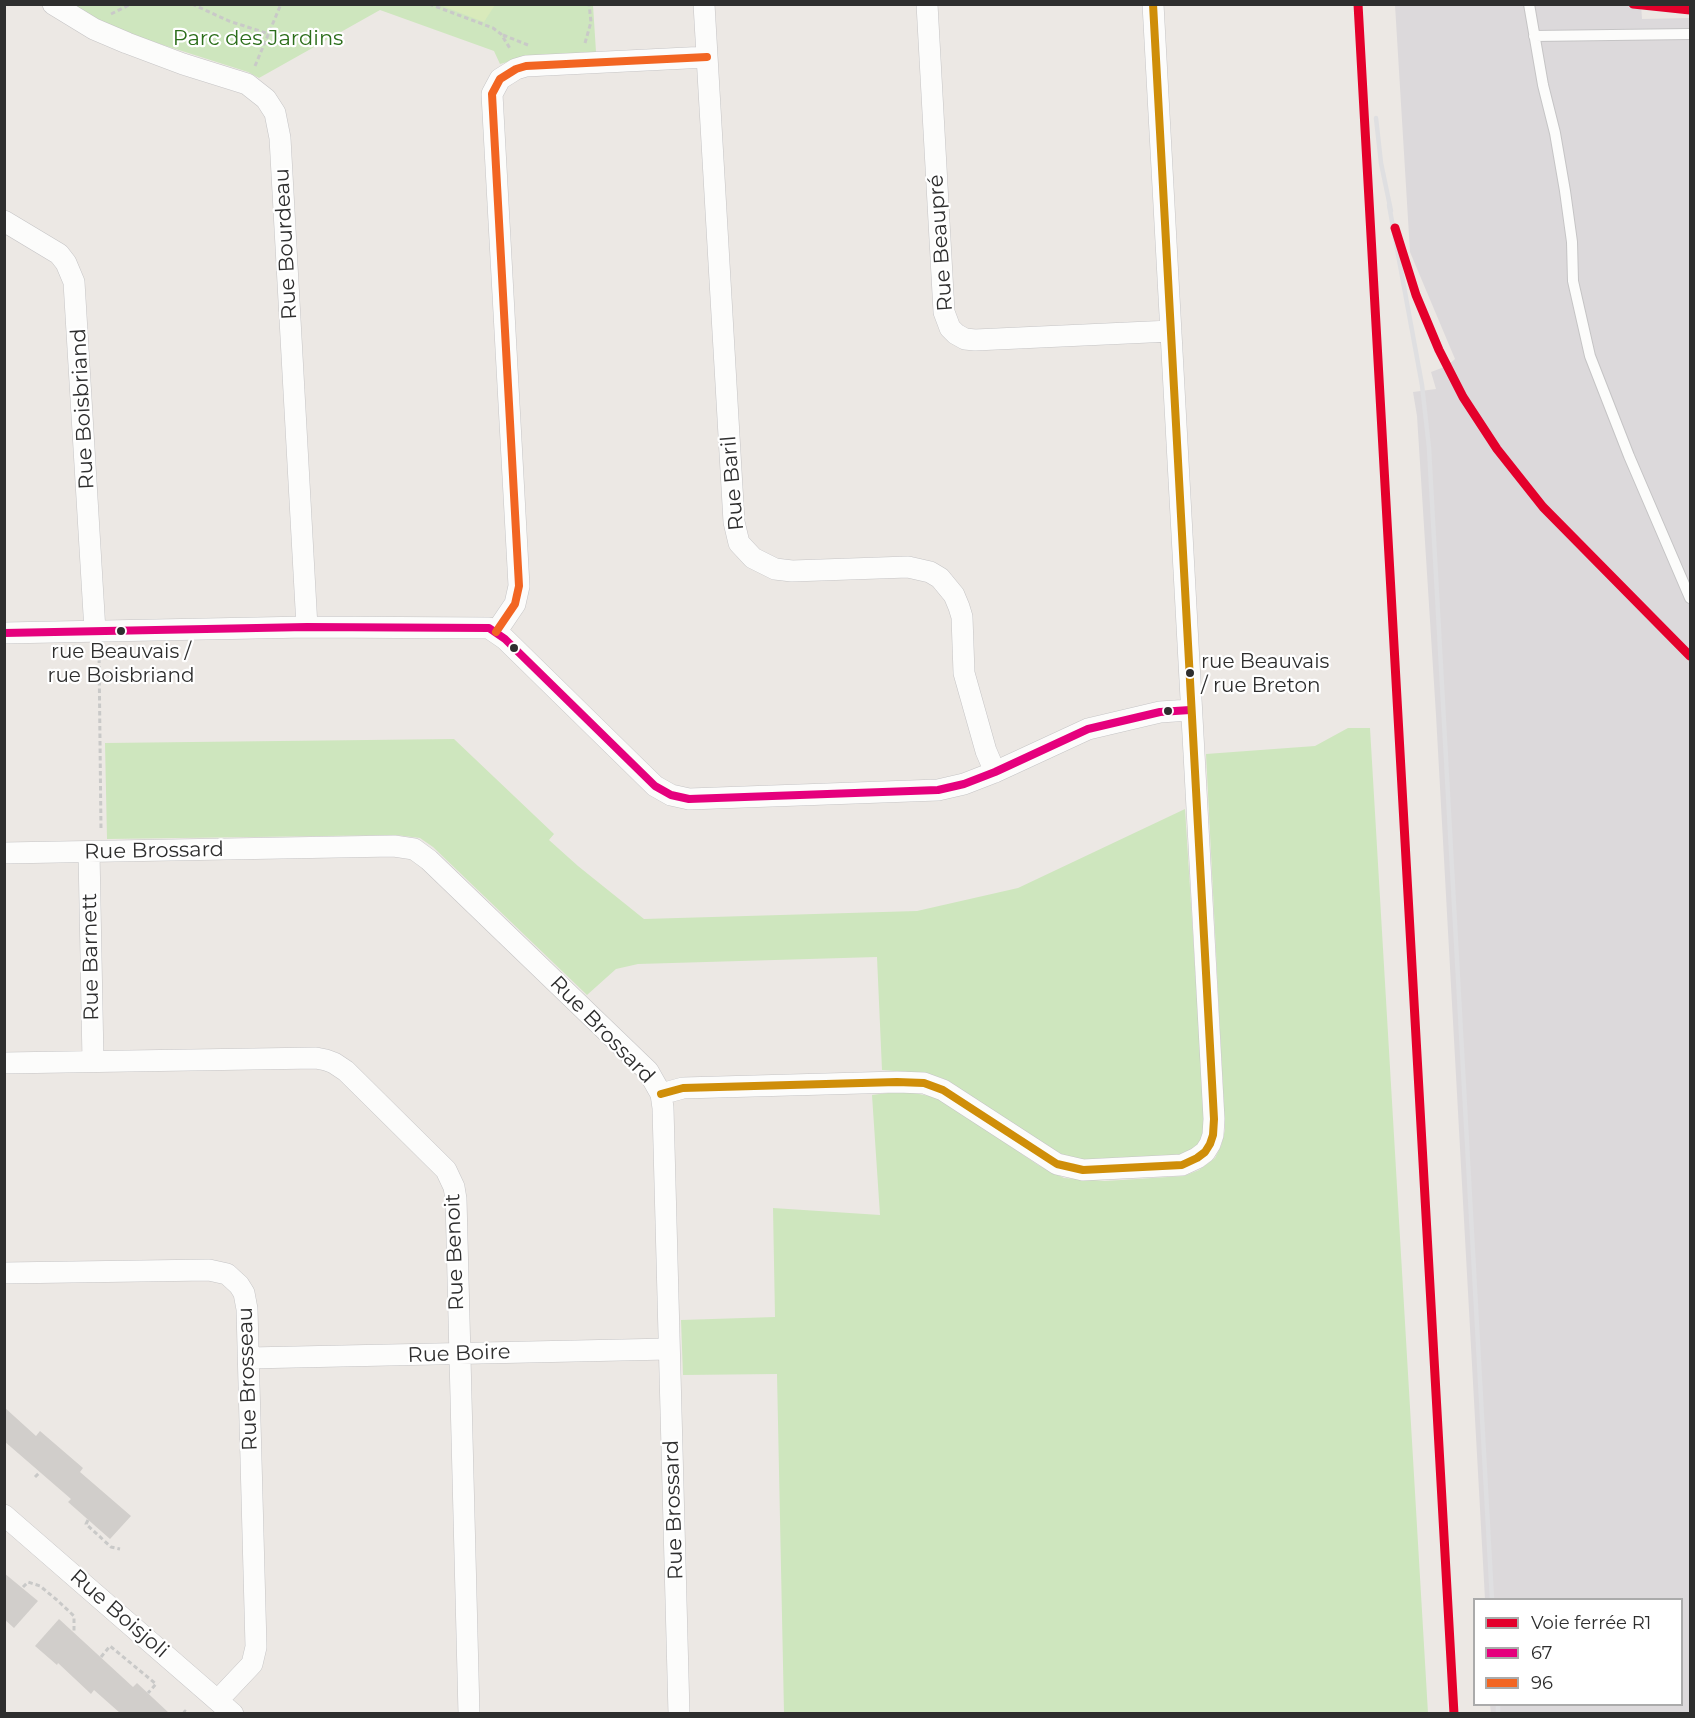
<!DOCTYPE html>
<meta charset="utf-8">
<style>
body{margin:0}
#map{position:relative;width:1695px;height:1718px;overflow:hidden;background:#ece8e4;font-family:Montserrat,sans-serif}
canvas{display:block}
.frame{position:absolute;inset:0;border:6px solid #2e2e2e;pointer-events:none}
.legend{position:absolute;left:1473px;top:1598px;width:210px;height:108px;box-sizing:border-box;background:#fff;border:2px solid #ababab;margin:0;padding:8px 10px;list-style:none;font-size:18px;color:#2e2e2e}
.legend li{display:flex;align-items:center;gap:12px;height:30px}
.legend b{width:30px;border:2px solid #ababab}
</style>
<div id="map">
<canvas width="1695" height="1718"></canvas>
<div class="frame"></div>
<ul class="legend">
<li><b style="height:8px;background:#e4002b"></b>Voie ferrée R1</li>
<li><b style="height:8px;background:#e5007d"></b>67</li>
<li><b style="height:8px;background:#f26522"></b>96</li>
</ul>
</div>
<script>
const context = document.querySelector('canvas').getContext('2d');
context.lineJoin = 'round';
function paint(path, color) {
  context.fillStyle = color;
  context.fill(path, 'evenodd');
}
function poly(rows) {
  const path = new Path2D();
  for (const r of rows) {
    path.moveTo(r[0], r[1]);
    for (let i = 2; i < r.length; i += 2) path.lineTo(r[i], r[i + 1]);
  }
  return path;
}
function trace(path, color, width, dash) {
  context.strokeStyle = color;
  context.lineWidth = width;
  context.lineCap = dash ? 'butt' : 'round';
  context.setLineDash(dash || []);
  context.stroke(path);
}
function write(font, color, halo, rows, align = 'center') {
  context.font = font + ' Montserrat,sans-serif';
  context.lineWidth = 4.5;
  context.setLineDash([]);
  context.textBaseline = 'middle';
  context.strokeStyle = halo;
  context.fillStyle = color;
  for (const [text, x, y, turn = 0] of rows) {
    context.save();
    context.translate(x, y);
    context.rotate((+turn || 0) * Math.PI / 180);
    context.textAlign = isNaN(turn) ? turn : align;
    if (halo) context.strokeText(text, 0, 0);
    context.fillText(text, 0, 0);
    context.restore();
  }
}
const industrial = poly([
 [1641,4,1642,19,1690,18,1690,1713,1491,1713,1490,1705,1682,1704,1682,1600,1485,1599,1436,715,1417,416,1413,392,1436,389,1431,372,1447,366,1455,359,1410,252,1395,5]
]);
const green = poly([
 [71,5,593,5,596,52,528,56,500,64,494,51,380,10,259,78,248,72,138,37,95,18],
 [1348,728,1370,728,1428,1713,784,1713,777,1374,683,1375,681,1320,775,1317,773,1208,880,1215,872,1095,904,1091,934,1097,948,1104,1038,1165,1064,1178,1105,1181,1184,1176,1199,1170,1215,1158,1221,1146,1225,1130,1206,754,1315,746],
 [454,739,554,834,549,840,578,866,644,919,917,911,1018,888,1185,809,1205,1125,1202,1140,1192,1150,1180,1156,1076,1160,1059,1153,942,1078,920,1073,882,1070,877,957,638,964,616,969,587,995,433,847,420,838,396,835,107,839,105,743]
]);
const pitch = poly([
 [440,5,495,5,484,22]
]);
const building = poly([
 [4,1407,36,1436,40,1431,83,1468,80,1472,131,1516,110,1539,68,1502,71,1499,4,1441],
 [4,1573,38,1601,14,1628,4,1619],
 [59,1619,133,1687,137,1683,169,1713,120,1713,94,1690,91,1694,58,1663,57,1665,35,1646]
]);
const path = poly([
 [192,4,229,21,269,34],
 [429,4,493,28,501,34,511,50],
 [111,14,131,4],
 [503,35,528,45],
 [585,43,591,22,589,4],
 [255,66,281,4],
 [99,651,101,831],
 [35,1477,40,1472],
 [88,1520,86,1524,111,1547,120,1549],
 [23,1587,28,1582,40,1586,57,1600,74,1616,74,1632],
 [101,1657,110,1646,156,1684,148,1693],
 [183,1714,185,1711,188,1714]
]);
const service = poly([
 [1529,4,1543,85,1555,133,1565,191,1572,242,1573,281,1590,356,1629,456,1690,598],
 [1534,36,1690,34]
]);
const minor = poly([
 [53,4,94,29,127,43,183,64,247,84,266,99,275,113,280,138,307,627],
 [704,4,734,522,739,543,753,558,775,569,792,571,908,567,930,572,940,578,954,595,959,607,962,617,964,673,986,751,995,772],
 [927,4,944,312,950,328,956,334,965,339,975,340,1171,331],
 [4,221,59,254,66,263,74,282,95,631],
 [496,632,515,604,519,586,492,94,500,79,516,69,526,66,707,57],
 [4,633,307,627,489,628,505,639,655,786,671,795,689,799,938,790,964,784,995,772,1088,729,1160,712,1190,710],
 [89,852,93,1061],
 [4,853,394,846,414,849,429,860,648,1071,661,1094,663,1108,679,1714],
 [4,1063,316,1058,326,1060,334,1063,346,1071,446,1170,454,1187,456,1199,469,1714],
 [661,1094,683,1088,897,1082,924,1083,943,1090,1057,1164,1083,1170,1182,1165,1197,1158,1205,1152,1210,1144,1213,1135,1214,1119,1153,4],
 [4,1273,209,1270,227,1274,239,1285,244,1293,247,1309,256,1647,252,1664,218,1700],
 [249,1358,669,1349],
 [4,1515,233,1714]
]);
const rail = poly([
 [1633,4,1690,10],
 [1376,118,1381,163,1391,211],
 [1389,205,1422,385,1429,448,1492,1600],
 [1408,269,1425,319,1439,350,1463,397,1497,449,1543,507,1690,656],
 [1498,1704,1498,1714]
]);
const bus1 = poly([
 [4,633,307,627,489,628,505,639,655,786,671,795,689,799,938,790,964,784,995,772,1088,729,1160,712,1190,710]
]);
const bus2 = poly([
 [496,632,515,604,519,586,492,94,500,79,516,69,526,66,707,57]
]);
const bus3 = poly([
 [661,1094,683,1088,897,1082,924,1083,943,1090,1057,1164,1083,1170,1182,1165,1197,1158,1205,1152,1210,1144,1213,1135,1214,1119,1153,4]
]);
const rail1 = poly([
 [1358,4,1454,1714],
 [1633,4,1690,10],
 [1395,228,1416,295,1439,350,1463,397,1497,449,1543,507,1690,656]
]);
const markers = [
 [121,631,5,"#2e2e2e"],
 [514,648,5,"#2e2e2e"],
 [1190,673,5,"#2e2e2e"],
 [1168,711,5,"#2e2e2e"]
];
const busNames = [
 ["rue Beauvais /",121,652],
 ["rue Boisbriand",121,676],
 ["rue Beauvais",1201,662,"left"],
 ["/ rue Breton",1201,686,"left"]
];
const parkNames = [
 ["Parc des Jardins",258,39]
];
const streetNames = [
 ["Rue Beaupré",941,243,-94],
 ["Rue Bourdeau",286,244,-93],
 ["Rue Boisbriand",83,409,-93],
 ["Rue Baril",733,483,-95],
 ["Rue Brossard",154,851,-1],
 ["Rue Barnett",91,957,-91],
 ["Rue Brossard",602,1030,46],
 ["Rue Benoit",455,1252,-92],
 ["Rue Boire",459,1354,-2],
 ["Rue Brosseau",248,1379,-92],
 ["Rue Brossard",674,1510,-92],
 ["Rue Boisjoli",119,1614,41]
];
paint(industrial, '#dcd9db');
paint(green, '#cee6be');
paint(pitch, '#d9eabb');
paint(building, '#d1cecb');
trace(service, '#c5c4c5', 12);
trace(minor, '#c5c4c5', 22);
trace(path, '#c9c9c8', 3, [4.5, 3]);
trace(service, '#fcfcfb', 10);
trace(minor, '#fcfcfb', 21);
trace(rail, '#dfdfe1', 4.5);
trace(bus1, '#e5007d', 8);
trace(bus2, '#f26522', 8);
trace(bus3, '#cf8e09', 8);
trace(rail1, '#e4002b', 9);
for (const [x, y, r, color] of markers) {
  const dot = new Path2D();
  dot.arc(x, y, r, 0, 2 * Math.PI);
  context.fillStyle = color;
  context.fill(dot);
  trace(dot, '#fff', 2);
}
write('20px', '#2e2e2e', '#fff', busNames);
write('21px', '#2c6e1b', '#fff', parkNames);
write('21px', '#2e2e2e', '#fff', streetNames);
</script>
